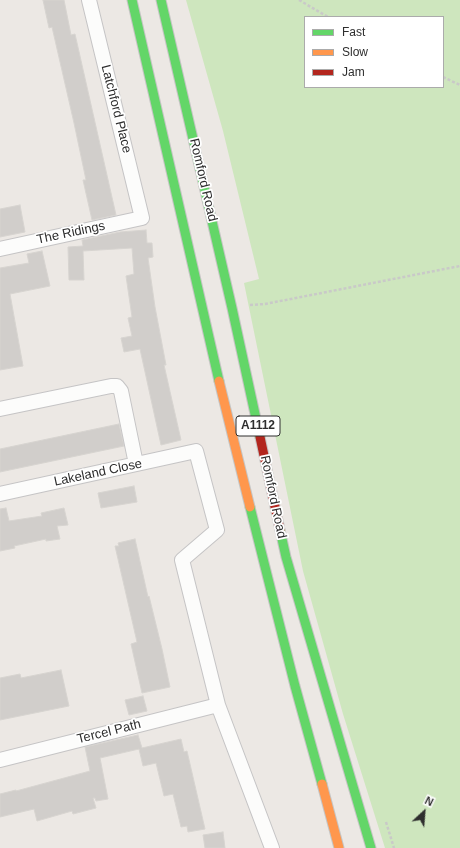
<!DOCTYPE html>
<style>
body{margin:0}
#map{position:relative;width:460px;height:848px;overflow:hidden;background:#ece8e4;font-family:Helvetica,sans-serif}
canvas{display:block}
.legend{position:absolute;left:304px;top:16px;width:140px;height:72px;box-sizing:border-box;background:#fff;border:1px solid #ababab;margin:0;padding:5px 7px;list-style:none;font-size:12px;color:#2e2e2e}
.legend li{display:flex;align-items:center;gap:8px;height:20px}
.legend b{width:20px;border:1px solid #ababab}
.north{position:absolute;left:404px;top:792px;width:40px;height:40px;-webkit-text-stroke:3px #fff;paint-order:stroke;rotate:26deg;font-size:11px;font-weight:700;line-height:16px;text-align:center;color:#2e2e2e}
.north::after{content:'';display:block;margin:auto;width:14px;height:18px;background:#2e2e2e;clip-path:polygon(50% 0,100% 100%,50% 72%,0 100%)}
</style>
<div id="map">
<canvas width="460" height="848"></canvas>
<ul class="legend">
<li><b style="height:5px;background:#63d668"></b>Fast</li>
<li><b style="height:5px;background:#ff974d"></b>Slow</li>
<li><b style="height:5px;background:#b3261e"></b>Jam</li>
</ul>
<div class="north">N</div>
</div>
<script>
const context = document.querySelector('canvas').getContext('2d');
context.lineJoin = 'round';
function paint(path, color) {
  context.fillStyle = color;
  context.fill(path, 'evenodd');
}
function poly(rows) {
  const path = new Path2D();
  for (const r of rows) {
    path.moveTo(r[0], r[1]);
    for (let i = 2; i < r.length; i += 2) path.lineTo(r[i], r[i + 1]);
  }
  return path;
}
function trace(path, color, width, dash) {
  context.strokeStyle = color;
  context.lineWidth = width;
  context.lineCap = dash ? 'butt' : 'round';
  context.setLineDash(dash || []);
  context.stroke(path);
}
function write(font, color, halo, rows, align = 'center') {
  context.font = font + ' Helvetica,sans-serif';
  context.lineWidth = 3.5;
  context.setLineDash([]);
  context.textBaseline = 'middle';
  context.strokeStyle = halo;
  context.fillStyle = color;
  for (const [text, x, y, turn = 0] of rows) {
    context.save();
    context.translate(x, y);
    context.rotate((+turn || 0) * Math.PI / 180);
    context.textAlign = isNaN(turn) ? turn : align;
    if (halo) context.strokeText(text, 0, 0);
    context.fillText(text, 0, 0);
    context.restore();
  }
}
const green = poly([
 [186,0,460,0,460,848,385,848,343,714,303,571,244,283,259,279,223,131],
 [305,17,443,17,443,87,305,87]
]);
const building = poly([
 [43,0,64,0,71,35,75,34,116,215,92,220,83,180,86,180,74,123,52,27,49,28,43,0],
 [20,205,25,232,0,237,0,209,20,205],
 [146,230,147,243,152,243,153,257,148,258,155,307,166,365,164,365,181,440,161,445,140,349,124,352,121,338,132,336,128,318,132,317,126,276,134,274,132,248,83,251,84,280,69,280,68,247,83,246,82,240,120,232,146,230],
 [42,251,50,286,10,294,23,366,0,370,0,268,29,263,27,254,42,251],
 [119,424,124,446,0,472,0,449,119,424],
 [134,486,137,502,101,508,98,493,134,486],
 [6,508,9,521,42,516,41,513,64,508,68,525,57,526,60,539,46,541,46,539,14,546,15,548,0,551,0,509,6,508],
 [135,539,148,597,149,596,162,649,170,687,142,693,131,644,137,642,115,546,119,546,118,543,135,539],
 [61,670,69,706,0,720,0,678,20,674,21,678,61,670],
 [143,696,147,711,129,715,125,700,143,696],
 [138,735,142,748,181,739,184,752,187,751,205,829,188,832,187,826,181,827,173,794,164,796,156,763,143,766,139,749,100,758,108,799,96,801,95,798,93,798,96,808,73,814,72,811,37,821,34,809,0,817,0,794,16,790,16,791,90,771,85,747,138,735],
 [223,832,225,848,205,848,203,835,223,832]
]);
const path = poly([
 [299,0,328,17],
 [443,77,460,85],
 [250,305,265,304,460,266],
 [386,822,394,848]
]);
const street = poly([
 [0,249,142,218,89,0],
 [0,409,111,386,117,386,121,391,136,464],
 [0,494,196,451,217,530,182,560,218,705,272,848],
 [0,760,218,705]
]);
const fast = poly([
 [132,0,219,381],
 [161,0,232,308,260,437],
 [250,507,295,686,322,784],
 [280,530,286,557,371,848]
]);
const slow = poly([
 [219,381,250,507],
 [322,784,339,848]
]);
const jam = poly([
 [260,437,280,530]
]);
const shields = [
 [258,426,44]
];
const shieldNames = [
 ["A1112",258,426]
];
const streetNames = [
 ["Latchford Place",116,109,76],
 ["Romford Road",203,180,77],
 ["The Ridings",71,233,-12],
 ["Lakeland Close",98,473,-12],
 ["Romford Road",273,497,78],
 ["Tercel Path",109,732,-14]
];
paint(green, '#cee6be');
paint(building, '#d1cecb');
trace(building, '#d7d4d0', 1);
trace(street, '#c5c4c5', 16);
trace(fast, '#c6c5c4', 11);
trace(slow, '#c6c5c4', 11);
trace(jam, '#c6c5c4', 11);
trace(path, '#c9c9c8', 2.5, [3, 2]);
trace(street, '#fcfcfb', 14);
trace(fast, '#63d668', 9);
trace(slow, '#ff974d', 9);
trace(jam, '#b3261e', 9);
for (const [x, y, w] of shields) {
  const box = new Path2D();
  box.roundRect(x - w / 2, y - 10, w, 20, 3);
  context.fillStyle = '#fff';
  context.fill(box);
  trace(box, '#2e2e2e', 1);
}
write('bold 12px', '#2e2e2e', null, shieldNames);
write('13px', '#2e2e2e', '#fff', streetNames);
</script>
